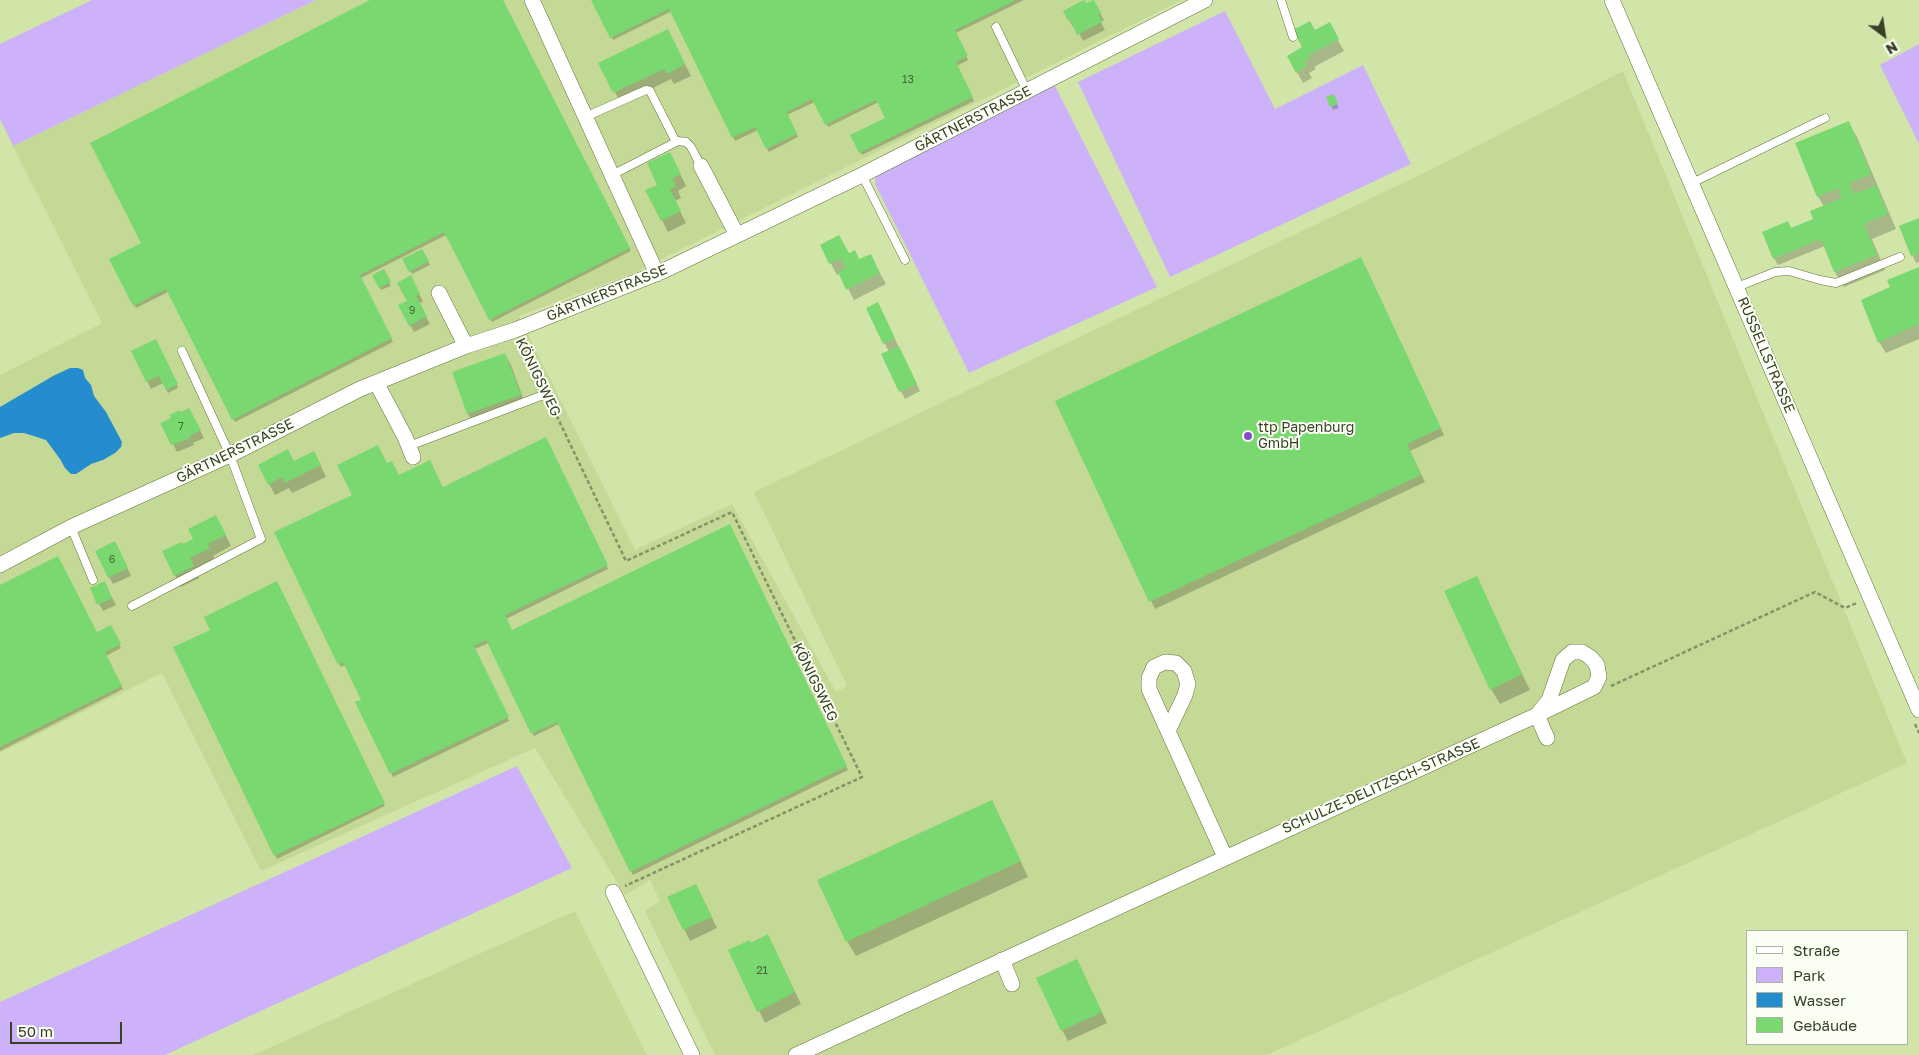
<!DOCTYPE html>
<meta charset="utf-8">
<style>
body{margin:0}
#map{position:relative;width:1919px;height:1055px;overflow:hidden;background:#d2e5a9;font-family:"Golos Text",sans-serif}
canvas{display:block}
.legend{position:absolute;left:1746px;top:930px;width:162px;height:115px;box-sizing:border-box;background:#fbfff3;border:1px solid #adb3a2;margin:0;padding:6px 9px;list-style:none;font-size:15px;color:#394028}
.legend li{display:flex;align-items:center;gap:10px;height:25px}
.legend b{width:25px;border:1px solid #adb3a2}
.north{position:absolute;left:1859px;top:10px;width:50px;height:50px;-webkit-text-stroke:4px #fbfff3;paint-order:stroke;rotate:149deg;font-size:14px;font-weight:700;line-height:20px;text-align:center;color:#394028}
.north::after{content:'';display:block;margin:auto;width:18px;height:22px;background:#394028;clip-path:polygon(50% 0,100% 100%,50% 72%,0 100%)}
.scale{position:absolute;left:10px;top:1022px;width:112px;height:22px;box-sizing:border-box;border:2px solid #394028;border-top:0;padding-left:6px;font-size:15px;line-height:18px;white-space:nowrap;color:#394028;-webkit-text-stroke:4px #fbfff3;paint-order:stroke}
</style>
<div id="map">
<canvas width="1919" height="1055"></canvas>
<ul class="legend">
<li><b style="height:6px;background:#fff"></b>Straße</li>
<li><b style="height:14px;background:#cdb2f9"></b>Park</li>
<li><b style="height:14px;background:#258dce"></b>Wasser</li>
<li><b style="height:14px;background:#7ad871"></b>Gebäude</li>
</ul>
<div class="north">N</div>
<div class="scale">50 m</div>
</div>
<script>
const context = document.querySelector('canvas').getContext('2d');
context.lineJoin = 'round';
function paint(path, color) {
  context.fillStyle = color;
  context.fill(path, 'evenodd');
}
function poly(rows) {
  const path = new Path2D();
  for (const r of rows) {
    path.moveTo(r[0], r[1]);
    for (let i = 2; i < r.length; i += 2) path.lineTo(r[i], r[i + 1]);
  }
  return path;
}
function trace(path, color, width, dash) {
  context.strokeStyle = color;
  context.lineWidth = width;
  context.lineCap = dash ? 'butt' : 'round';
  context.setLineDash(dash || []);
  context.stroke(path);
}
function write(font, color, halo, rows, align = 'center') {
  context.font = font + ' "Golos Text",sans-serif';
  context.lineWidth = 4;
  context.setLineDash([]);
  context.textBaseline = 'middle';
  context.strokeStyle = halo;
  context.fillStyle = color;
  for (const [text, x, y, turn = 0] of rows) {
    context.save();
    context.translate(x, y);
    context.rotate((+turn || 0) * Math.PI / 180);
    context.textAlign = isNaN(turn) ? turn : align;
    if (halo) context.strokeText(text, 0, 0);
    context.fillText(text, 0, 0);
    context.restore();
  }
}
const built = poly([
 [316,0,1182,0,636,272,519,316,635,550,732,504,836,692,847,686,754,492,1430,170,1623,71,1907,763,1267,1055,715,1055,645,911,660,901,650,880,625,895,535,748,261,871,162,673,0,753,0,375,102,323,13,146],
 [575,911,647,1055,253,1055]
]);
const green = poly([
 [92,0,316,0,13,146,0,119,0,44],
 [1225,11,1275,109,1363,65,1411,164,1170,277,1078,82],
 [1919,44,1919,144,1880,65],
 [1054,84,1157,287,969,373,875,184,876,174],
 [517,766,572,868,165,1055,0,1055,0,1002]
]);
const water = poly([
 [70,368,78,368,83,370,85,378,91,385,94,396,106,412,122,442,121,447,115,453,103,460,91,464,76,474,71,474,65,468,60,459,46,440,24,433,14,433,0,438,0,407,53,376]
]);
const shadow = poly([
 [372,0,502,0,631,251,492,322,446,235,361,278,393,342,235,422,168,292,136,308,134,305,143,243],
 [593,0,1024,0,956,33,968,60,957,66,974,101,862,155,852,135,887,118,879,102,828,127,815,102,787,115,798,137,769,152,758,130,735,141,672,11,613,40],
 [1086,4,1097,8,1104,20,1101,22,1105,30,1083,41,1075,26,1073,27,1069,20],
 [1329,24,1344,51,1314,67,1316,69,1309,73,1312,78,1303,83,1288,56,1304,48,1315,32],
 [668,30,691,76,674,84,671,79,621,104,600,63],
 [1328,98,1335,99,1339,108,1333,110],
 [1848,122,1857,137,1896,229,1872,239,1885,270,1844,287,1835,272,1825,246,1778,265,1774,258,1791,229,1812,221,1824,207,1818,196],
 [676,165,686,186,678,191,681,198,675,201,686,223,668,232,662,220,659,185],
 [1919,219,1919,262,1916,263,1900,226],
 [821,245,849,254,860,261,870,255,886,284,854,300,840,273,837,275],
 [422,250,430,265,412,274,404,260],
 [1365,266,1444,435,1410,451,1425,482,1155,609,1057,401],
 [1919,268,1919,339,1886,353,1879,342,1891,288],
 [384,271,391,286,381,290,374,276],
 [410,277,423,301,419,304,430,324,414,332,410,325,409,301],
 [867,308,881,310,920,391,905,399,883,355,889,352],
 [132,352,174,378,178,388,168,393,163,383,151,389],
 [505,354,511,365,526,406,475,425,468,414,454,373],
 [181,414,193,417,204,438,193,443,194,445,177,452,173,444],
 [545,439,608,569,506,619,512,632,731,529,848,770,633,875,559,724,534,736,489,643,475,649,509,721,393,777,357,703,362,700,345,665,341,667,339,664,353,495,387,465,398,477,443,489],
 [295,463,320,464,326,477,292,493,289,488,275,495,269,484],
 [222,528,231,546,213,556,215,560,195,570,199,578,181,587,163,552],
 [119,550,131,576,113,584,109,577],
 [1476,578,1530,690,1500,704,1491,689],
 [279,586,385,806,277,859,174,648,211,630],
 [0,587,96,634,110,627,121,648,106,656,123,689,0,751],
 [108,590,116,605,103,611,99,604],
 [992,801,1028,877,856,956,847,941],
 [696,885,717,928,690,941,669,898],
 [768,936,801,1004,765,1023,730,951],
 [1077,960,1107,1023,1068,1041,1062,1030]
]);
const building = poly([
 [370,0,503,0,630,248,489,320,444,232,360,275,392,338,232,420,166,289,133,306,109,259,141,243,90,143],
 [591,0,1016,0,955,30,968,56,956,62,973,97,859,153,850,135,885,118,876,100,825,125,812,99,787,112,797,134,766,149,755,127,732,138,669,9,610,38],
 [1084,0,1086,3,1094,0,1101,13,1098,14,1102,22,1077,35,1070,19,1068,21,1063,11],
 [1310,21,1315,30,1330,22,1339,39,1309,55,1310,58,1304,61,1307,66,1296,73,1287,56,1302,47,1293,30],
 [668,29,685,64,667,74,664,69,613,93,598,63],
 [1334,94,1338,104,1330,107,1326,97],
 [1849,121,1871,174,1849,183,1854,194,1876,185,1888,214,1864,224,1877,255,1834,272,1821,239,1773,259,1762,232,1788,221,1791,228,1813,219,1810,211,1842,198,1838,188,1817,197,1795,143],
 [670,152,681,174,672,179,676,186,670,189,681,211,661,221,645,190,657,185,647,163],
 [1919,218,1919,253,1911,256,1899,226],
 [839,235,849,253,855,250,859,259,871,254,880,273,846,290,838,272,846,268,841,258,829,264,820,245],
 [422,249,429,261,409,272,402,259],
 [1361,257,1441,428,1407,444,1421,475,1149,602,1055,401],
 [1919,267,1919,324,1878,343,1861,300,1890,287,1887,280],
 [384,269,391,282,379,288,372,275],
 [411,275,420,294,416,296,427,316,409,326,398,305,407,301,397,283],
 [878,302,895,338,883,344,866,308],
 [156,339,178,384,166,390,159,376,146,382,131,351],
 [899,346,917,384,899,392,881,354],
 [505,353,521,395,467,414,452,372],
 [189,408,201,430,190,436,191,438,171,445,160,423,171,418,169,415,180,410,181,412],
 [546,437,608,565,505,615,512,630,730,524,847,766,630,872,557,722,531,734,486,640,474,646,509,717,390,774,355,702,361,700,343,662,338,665,274,532,352,495,337,465,378,445,387,463,392,461,399,475,430,460,443,487],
 [288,449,294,461,314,451,321,465,285,483,282,477,268,485,258,465],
 [216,515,226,535,208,544,210,548,190,558,194,566,174,576,162,551,182,542,183,544,193,539,188,529],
 [115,541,128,568,108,578,95,551],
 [58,556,97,632,111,625,121,644,105,652,122,686,0,747,0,585],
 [1477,576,1522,674,1490,690,1444,591],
 [105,581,112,598,97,605,90,588],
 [277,581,385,803,274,856,173,647,210,630,204,617],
 [992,800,1021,861,846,942,817,880],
 [696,884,712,917,683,930,667,897],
 [768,934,795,992,757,1012,728,950,750,940,751,943],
 [1077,959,1102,1012,1061,1031,1036,978]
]);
const path = poly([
 [521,343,542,385],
 [551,404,626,561,732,512,862,777,625,886],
 [1611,686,1815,592,1845,608,1857,603],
 [1915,724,1919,733]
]);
const service = poly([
 [1281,0,1293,37],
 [996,27,1027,91],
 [585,117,646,90,650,91,676,142],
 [612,175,678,141,686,142,691,147,701,166],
 [862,175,905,260],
 [1692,183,1825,118],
 [1737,287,1775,272,1789,271,1820,280,1836,283,1900,257],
 [409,446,546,394],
 [71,527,93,580],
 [132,606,261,539,230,455,182,351]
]);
const minor = poly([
 [532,0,657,274],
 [1612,0,1919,710],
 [701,166,737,235],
 [439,293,466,346],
 [377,384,405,437,413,457],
 [0,565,71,527,230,455,360,389,466,346,515,330,663,271,862,175,1205,0],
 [1537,715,1547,738],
 [1168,731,1185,695,1188,684,1184,671,1176,663,1165,662,1154,667,1149,678,1149,689,1225,857],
 [613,892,692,1055],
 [1002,960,1012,984],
 [796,1055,1537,715,1594,687,1599,677,1597,665,1590,657,1582,652,1572,652,1563,660,1549,700,1537,715]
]);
const markers = [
 [1248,436,5,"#854ec5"]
];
const numberNames = [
 ["13",908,80],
 ["9",412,311],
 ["7",181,427],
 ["6",112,560],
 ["21",762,971]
];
const streetNames = [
 ["GÄRTNERSTRASSE",973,119,-27],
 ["GÄRTNERSTRASSE",607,293,-22],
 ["RUSSELLSTRASSE",1766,355,67],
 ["KÖNIGSWEG",538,377,64],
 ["GÄRTNERSTRASSE",235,451,-26],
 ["KÖNIGSWEG",815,682,64],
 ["SCHULZE-DELITZSCH-STRASSE",1381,786,-24]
];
const poiNames = [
 ["ttp Papenburg",1258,428],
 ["GmbH",1258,444]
];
paint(built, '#c5d997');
paint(green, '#cdb2f9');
paint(water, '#258dce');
paint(shadow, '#0003');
paint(building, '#7ad871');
trace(service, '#64733c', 9);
trace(minor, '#64733c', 16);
trace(path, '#859268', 2.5, [4, 2.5]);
trace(service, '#fff', 8);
trace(minor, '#fff', 15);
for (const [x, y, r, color] of markers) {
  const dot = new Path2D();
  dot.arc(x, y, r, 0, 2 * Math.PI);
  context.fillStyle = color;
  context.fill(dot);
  trace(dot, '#fbfff3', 2);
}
write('11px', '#49663a', null, numberNames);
write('14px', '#394028', '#fbfff3', streetNames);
write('14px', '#394028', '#fbfff3', poiNames, 'left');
</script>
